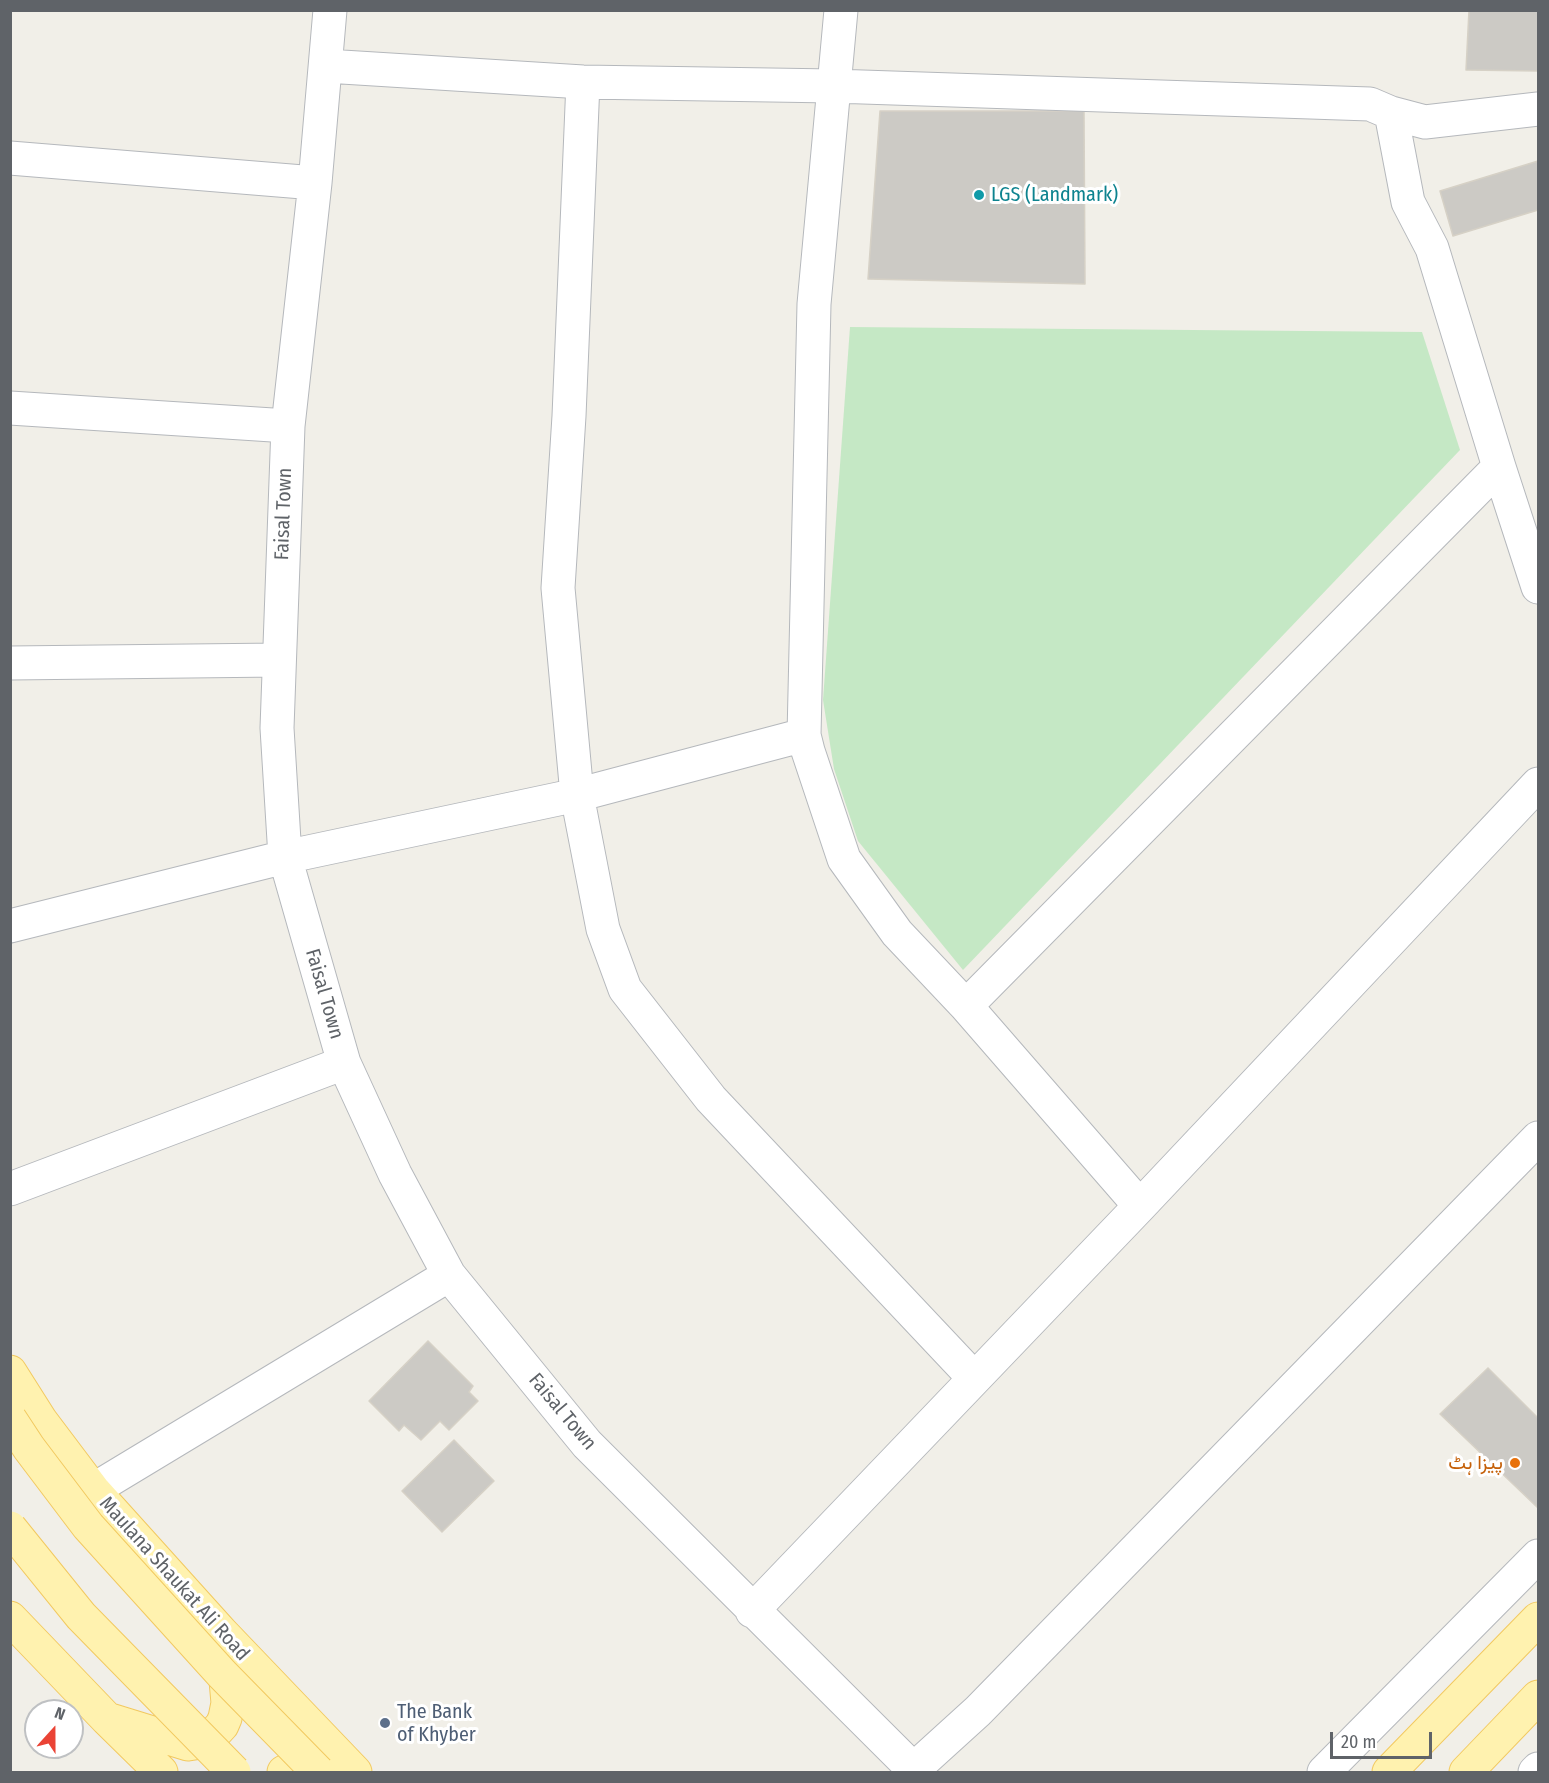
<!DOCTYPE html>
<meta charset="utf-8">
<style>
body{margin:0}
#map{position:relative;width:1549px;height:1783px;overflow:hidden;background:#f1efe8;font-family:"Fira Sans Condensed",sans-serif}
canvas{display:block}
.frame{position:absolute;inset:0;border:12px solid #5f6368;pointer-events:none}
.north{position:absolute;left:24px;top:1699px;width:60px;height:60px;box-sizing:border-box;background:#fff;border:2px solid #bfc1c3;border-radius:50%;rotate:21deg;font-size:16px;font-weight:700;line-height:24px;text-align:center;color:#5f6368}
.north::after{content:'';display:block;margin:auto;width:21px;height:27px;background:#ea4335;clip-path:polygon(50% 0,100% 100%,50% 72%,0 100%)}
.scale{position:absolute;left:1330px;top:1732px;width:102px;height:27px;box-sizing:border-box;border:3px solid #5f6368;border-top:0;padding-left:8px;font-size:18px;line-height:21px;white-space:nowrap;color:#5f6368;-webkit-text-stroke:4px #fff;paint-order:stroke}
</style>
<div id="map">
<canvas width="1549" height="1783"></canvas>
<div class="frame"></div>
<div class="north">N</div>
<div class="scale">20 m</div>
</div>
<script>
const context = document.querySelector('canvas').getContext('2d');
context.lineJoin = 'round';
function paint(path, color) {
  context.fillStyle = color;
  context.fill(path, 'evenodd');
}
function poly(rows) {
  const path = new Path2D();
  for (const r of rows) {
    path.moveTo(r[0], r[1]);
    for (let i = 2; i < r.length; i += 2) path.lineTo(r[i], r[i + 1]);
  }
  return path;
}
function trace(path, color, width, dash) {
  context.strokeStyle = color;
  context.lineWidth = width;
  context.lineCap = dash ? 'butt' : 'round';
  context.setLineDash(dash || []);
  context.stroke(path);
}
function write(font, color, halo, rows, align = 'center') {
  context.font = font + ' "Fira Sans Condensed",Vazirmatn,sans-serif';
  context.lineWidth = 6;
  context.setLineDash([]);
  context.textBaseline = 'middle';
  context.strokeStyle = halo;
  context.fillStyle = color;
  for (const [text, x, y, turn = 0] of rows) {
    context.save();
    context.translate(x, y);
    context.rotate((+turn || 0) * Math.PI / 180);
    context.textAlign = isNaN(turn) ? turn : align;
    if (halo) context.strokeText(text, 0, 0);
    context.fillText(text, 0, 0);
    context.restore();
  }
}
const green = poly([
 [850,327,1422,332,1460,450,963,970,858,841,834,769,823,700]
]);
const building = poly([
 [1469,10,1538,10,1538,71,1466,70,1469,10],
 [880,111,1084,111,1085,284,868,279,880,111],
 [1538,161,1538,210,1453,236,1440,191,1538,161],
 [428,1341,473,1386,469,1392,478,1401,449,1430,440,1421,421,1440,404,1425,399,1431,369,1401,428,1341],
 [1488,1368,1538,1418,1538,1508,1440,1414,1488,1368],
 [454,1440,494,1481,442,1532,402,1491,454,1440]
]);
const minor = poly([
 [330,10,315,183,288,426,277,728,285,857,344,1063,395,1174,449,1275,587,1444,916,1772],
 [841,10,814,304,804,735,808,751,844,859,897,933,966,1006,1140,1206],
 [326,66,583,82,833,86,1370,104,1391,113,1425,122,1538,109],
 [583,82,569,416,558,588,577,795,603,929,625,989,711,1099,974,1378],
 [1391,113,1408,202,1432,248,1499,467,1538,587],
 [10,158,315,183],
 [10,408,288,426],
 [10,663,279,660],
 [10,926,285,857,577,795,804,735],
 [966,1006,1499,467],
 [10,1189,344,1063],
 [93,1490,449,1275],
 [752,1611,1140,1206,1538,784],
 [913,1770,978,1711,1538,1138],
 [1324,1772,1538,1556],
 [1535,1772,1538,1769]
]);
const major = poly([
 [10,1372,41,1421,93,1490,221,1632,355,1772],
 [10,1618,107,1719,161,1772],
 [107,1719,188,1744,201,1742,211,1737,222,1725,225,1718,228,1703,224,1658],
 [284,1772,299,1765,334,1763],
 [1389,1772,1538,1619],
 [1466,1772,1538,1697]
]);
const majorBridge = poly([
 [10,1419,29,1448,88,1526,222,1674,318,1772],
 [10,1528,81,1616,234,1772]
]);
const markers = [
 [979,195,6,"#0f9aa8"],
 [1515,1463,6,"#e8710a"],
 [385,1723,6,"#5c6f8a"]
];
const cultureNames = [
 ["LGS (Landmark)",991,195]
];
const streetNames = [
 ["Faisal Town",284,514,-88],
 ["Faisal Town",324,994,74],
 ["Faisal Town",562,1412,50],
 ["Maulana Shaukat Ali Road",174,1579,48]
];
const foodNames = [
 ["پیزا ہٹ",1503,1463]
];
const serviceNames = [
 ["The Bank",397,1712],
 ["of Khyber",397,1735]
];
paint(green, '#c5e8c5');
paint(building, '#cccac5');
trace(building, '#d6d1c6', 1.5);
trace(minor, '#b5b8bc', 35);
trace(major, '#f2c960', 35);
trace(minor, '#fff', 33);
trace(major, '#fff2af', 33);
trace(majorBridge, '#f2c960', 35, []);
trace(majorBridge, '#fff2af', 33);
for (const [x, y, r, color] of markers) {
  const dot = new Path2D();
  dot.arc(x, y, r, 0, 2 * Math.PI);
  context.fillStyle = color;
  context.fill(dot);
  trace(dot, '#fff', 2);
}
write('20px', '#0d838f', '#fff', cultureNames, 'left');
write('20px', '#5f6368', '#fff', streetNames);
write('20px', '#c56008', '#fff', foodNames, 'right');
write('20px', '#4e5e75', '#fff', serviceNames, 'left');
</script>
